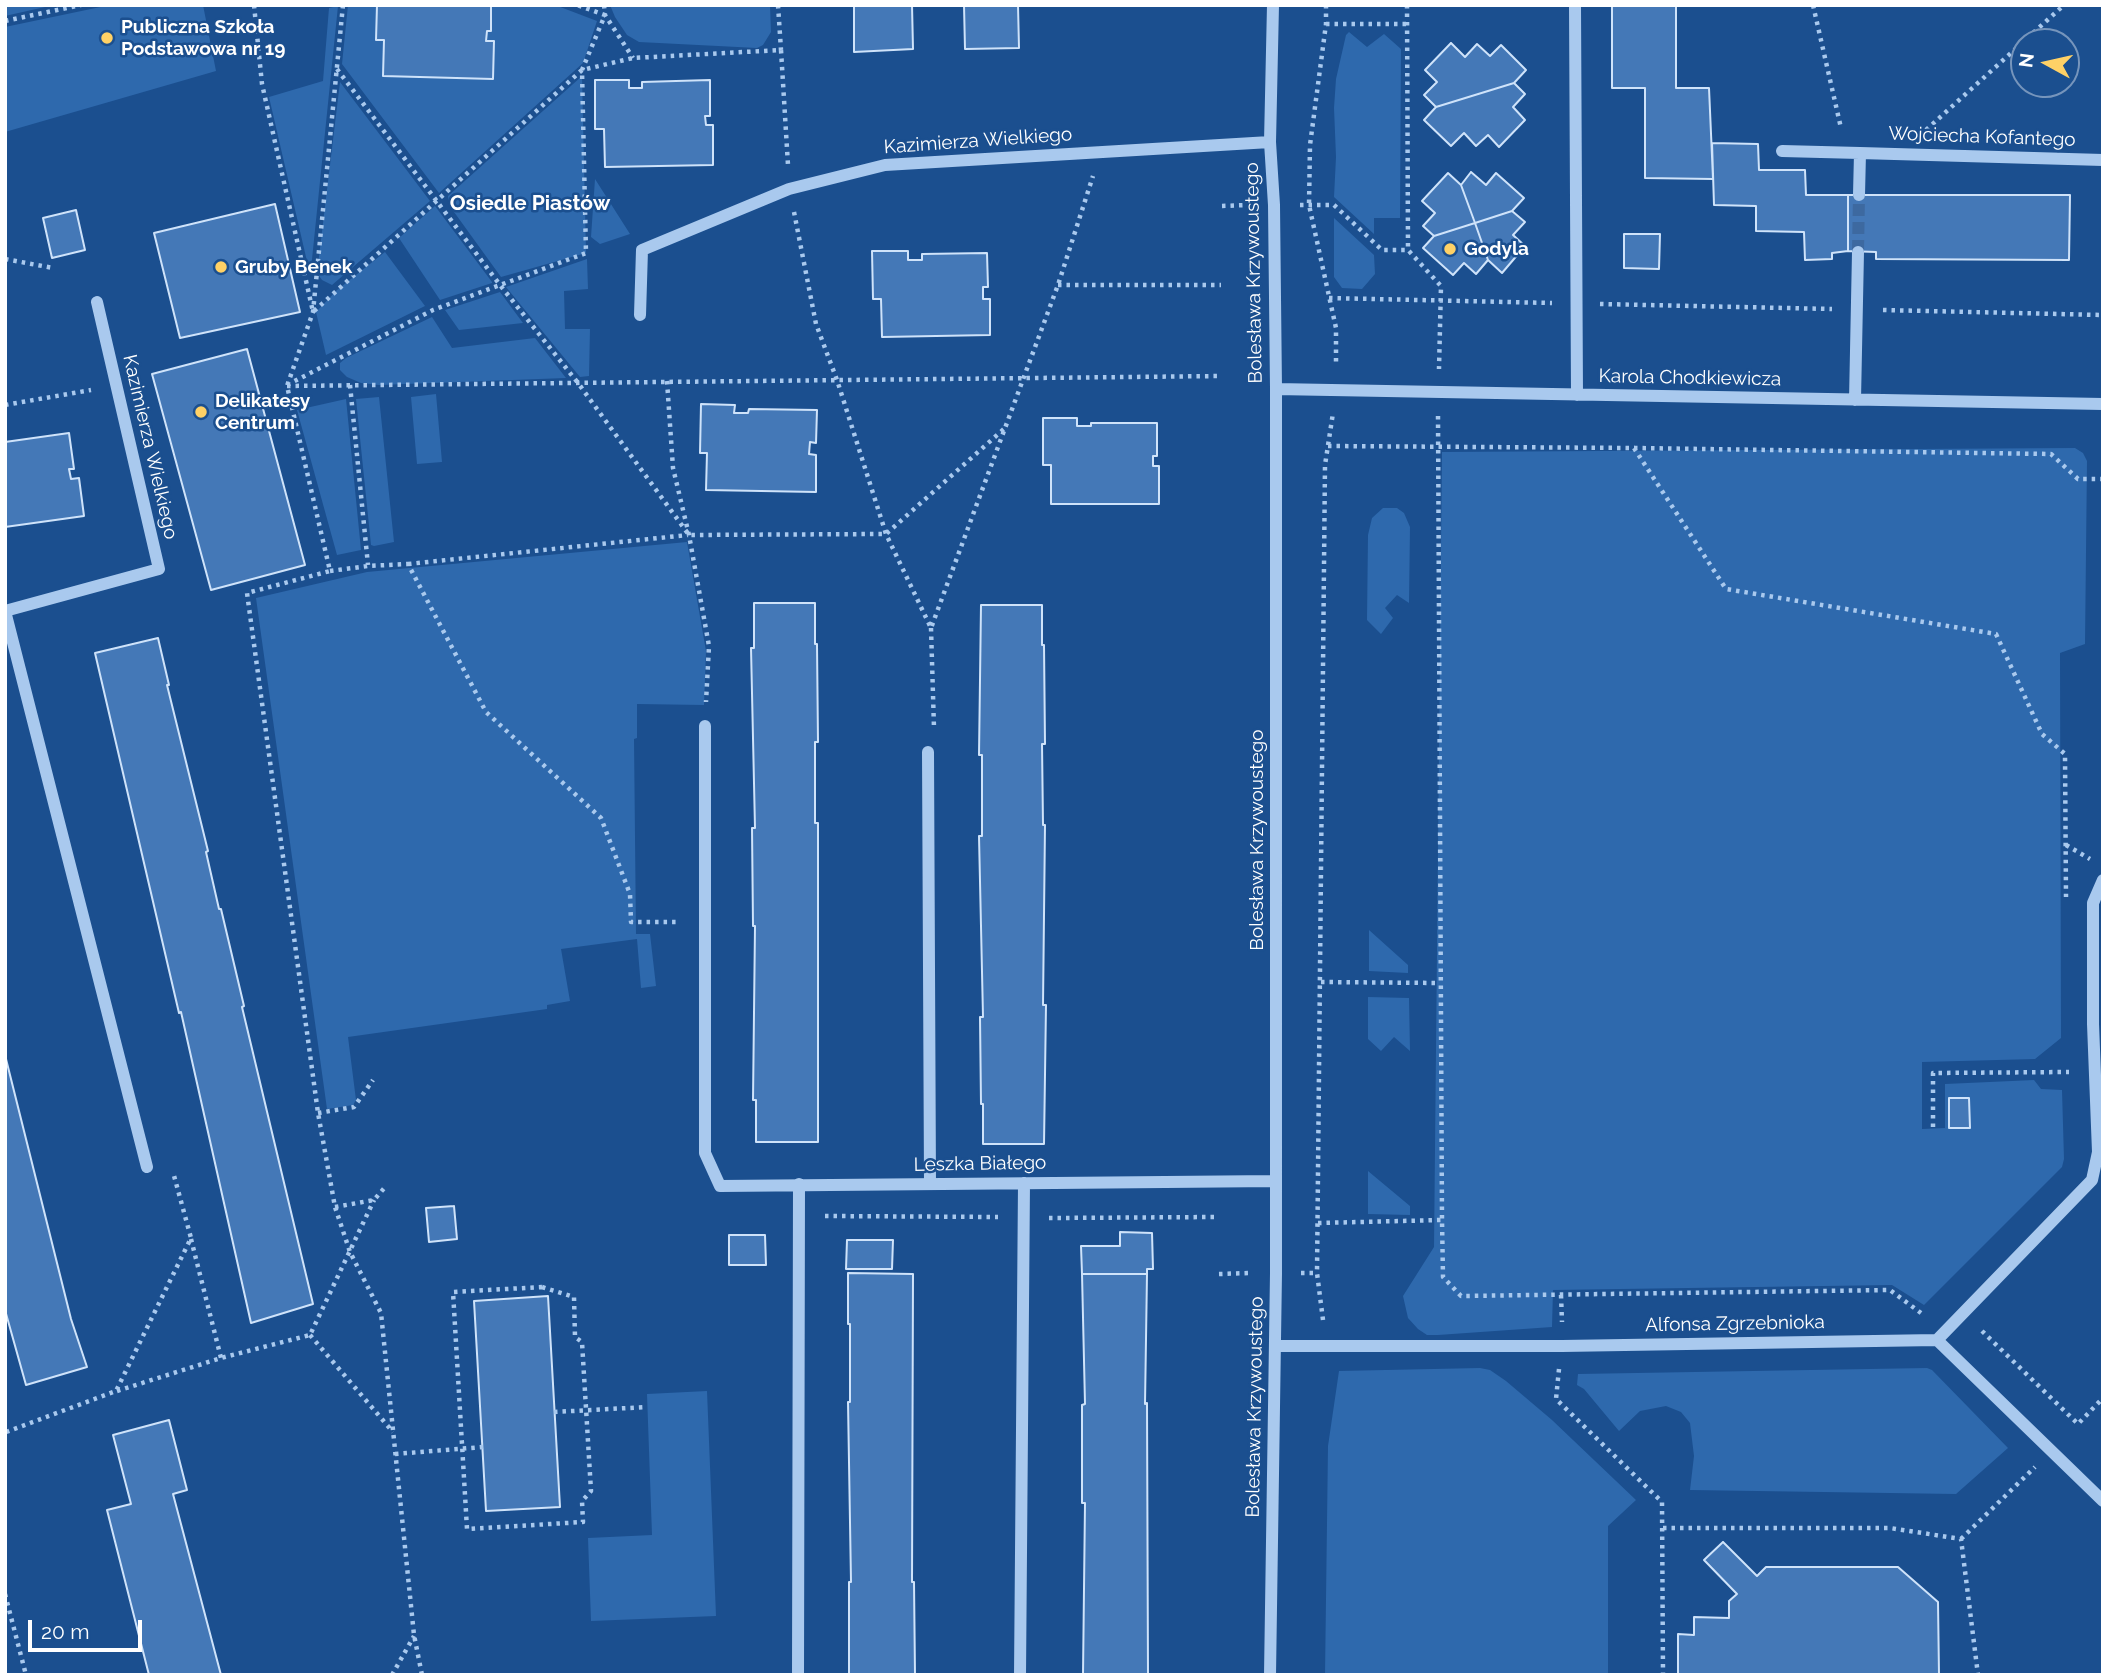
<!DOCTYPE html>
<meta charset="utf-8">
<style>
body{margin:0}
#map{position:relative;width:2108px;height:1680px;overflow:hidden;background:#1b4f8f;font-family:Raleway,sans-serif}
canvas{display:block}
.frame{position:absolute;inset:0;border:7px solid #fff;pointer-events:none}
.north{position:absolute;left:2010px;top:28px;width:70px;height:70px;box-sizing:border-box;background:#1b4f8f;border:2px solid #7695bc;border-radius:50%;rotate:278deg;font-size:19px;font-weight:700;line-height:28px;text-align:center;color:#fff}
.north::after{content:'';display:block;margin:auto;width:24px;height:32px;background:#ffd166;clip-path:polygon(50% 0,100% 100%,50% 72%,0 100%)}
.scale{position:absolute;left:28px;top:1620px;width:114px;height:32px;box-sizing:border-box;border:4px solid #fff;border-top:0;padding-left:9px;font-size:21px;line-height:24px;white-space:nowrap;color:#fff;-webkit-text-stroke:5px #1b4f8f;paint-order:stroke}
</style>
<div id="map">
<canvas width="2108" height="1680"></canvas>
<div class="frame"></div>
<div class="north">N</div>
<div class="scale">20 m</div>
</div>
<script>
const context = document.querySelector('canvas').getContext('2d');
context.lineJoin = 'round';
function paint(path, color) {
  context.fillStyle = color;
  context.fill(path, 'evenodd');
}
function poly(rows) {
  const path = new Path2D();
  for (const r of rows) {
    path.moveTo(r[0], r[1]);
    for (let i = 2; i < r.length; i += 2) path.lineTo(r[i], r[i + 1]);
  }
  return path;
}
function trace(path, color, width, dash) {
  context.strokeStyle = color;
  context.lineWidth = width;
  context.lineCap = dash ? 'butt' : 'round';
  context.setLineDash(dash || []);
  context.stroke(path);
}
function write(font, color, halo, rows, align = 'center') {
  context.font = font + ' Raleway,sans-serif';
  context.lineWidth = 5;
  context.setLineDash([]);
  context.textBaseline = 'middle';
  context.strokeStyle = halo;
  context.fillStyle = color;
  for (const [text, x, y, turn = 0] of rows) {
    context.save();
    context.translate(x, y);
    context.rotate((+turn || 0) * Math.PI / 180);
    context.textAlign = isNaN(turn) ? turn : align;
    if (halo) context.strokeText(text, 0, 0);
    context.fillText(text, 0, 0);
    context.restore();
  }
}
const green = poly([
 [5,5,54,5,5,16],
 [110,5,203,5,216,71,5,132,5,27],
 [348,5,555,5,597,21,583,63,439,193,342,64],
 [610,5,770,5,771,32,763,45,757,48,639,42,627,35,615,17],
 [338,6,311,269,309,270,269,97,323,81,329,8],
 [1349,32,1367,47,1384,34,1401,49,1400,218,1374,218,1374,234,1334,197,1336,157,1334,108,1336,79,1346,35],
 [582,76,586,253,501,277,449,205,448,196],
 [340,82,430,201,332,285,322,280,317,273],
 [595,179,630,234,600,244,591,237],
 [435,206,492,282,492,283,440,300,399,238],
 [1334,218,1374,255,1375,274,1362,289,1342,288,1334,277],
 [385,252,425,306,326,355,316,312,337,290],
 [587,259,588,289,564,291,565,329,590,329,589,376,580,377,506,287],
 [500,292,523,323,459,330,445,310],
 [432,317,452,348,535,338,566,378,379,385,361,383,347,377,340,370,340,363,346,358],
 [436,394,442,462,417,464,411,397],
 [379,397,394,542,374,546,371,545,356,399],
 [346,399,361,550,337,555,297,410],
 [2075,448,2083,453,2087,461,2085,644,2060,653,2061,1038,2035,1059,1922,1062,1922,1129,1945,1128,1945,1084,2034,1080,2041,1089,2062,1090,2064,1159,2062,1167,1924,1305,1892,1285,1553,1290,1552,1327,1438,1335,1427,1335,1418,1329,1408,1318,1403,1296,1434,1247,1442,452],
 [1383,508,1397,508,1404,513,1410,527,1409,603,1397,595,1385,608,1393,618,1381,634,1367,620,1368,535,1372,518],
 [687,542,706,651,704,705,637,704,637,738,634,739,636,934,650,934,656,986,641,988,637,939,561,949,570,1001,547,1005,547,1009,348,1037,356,1100,353,1105,327,1109,256,598,367,572],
 [1369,930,1408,965,1408,973,1369,971],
 [1368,997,1409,998,1410,1051,1394,1037,1381,1051,1368,1039],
 [1368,1171,1410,1206,1410,1215,1368,1214],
 [1480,1368,1490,1370,1506,1381,1552,1420,1636,1500,1608,1526,1608,1675,1325,1675,1328,1446,1339,1371],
 [1927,1368,1932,1370,2008,1448,1956,1494,1690,1490,1694,1456,1690,1423,1681,1412,1666,1406,1640,1411,1619,1431,1584,1389,1577,1385,1578,1374],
 [707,1391,716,1616,591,1621,588,1538,652,1535,647,1394]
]);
const building = poly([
 [377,5,491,5,491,31,487,31,486,41,494,41,493,79,383,76,384,40,376,40,377,5],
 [854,5,912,5,913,49,854,52,854,5],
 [964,5,1018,5,1019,48,965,49,964,5],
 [1612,5,1676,5,1676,88,1709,88,1713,179,1645,178,1645,88,1612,88,1612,5],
 [1451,43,1465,57,1477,44,1490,56,1501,45,1526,70,1514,83,1436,107,1424,95,1437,82,1425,70,1451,43],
 [595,80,629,80,629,88,642,88,642,82,710,80,710,116,705,116,706,125,713,125,713,165,605,167,604,129,595,129,595,80],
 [1514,83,1525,94,1513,107,1525,120,1499,147,1488,135,1476,146,1464,133,1451,146,1424,120,1436,107,1514,83],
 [1712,143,1758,144,1759,170,1805,170,1806,195,1848,195,1848,251,1832,253,1832,259,1805,260,1804,232,1756,231,1756,206,1714,205,1712,143],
 [1471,172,1486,185,1496,173,1524,198,1512,211,1475,223,1461,185,1471,172],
 [1448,173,1461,185,1475,223,1434,236,1423,226,1435,213,1422,201,1448,173],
 [1848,195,2070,195,2069,260,1876,259,1876,252,1848,251,1848,195],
 [275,204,300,312,180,338,154,233,275,204],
 [76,210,85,250,52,258,43,218,76,210],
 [1512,211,1525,222,1513,235,1525,246,1502,273,1488,260,1475,223,1512,211],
 [1475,223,1488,260,1476,274,1464,263,1453,275,1423,248,1434,236,1475,223],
 [1624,234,1660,234,1659,269,1624,268,1624,234],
 [872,251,908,251,908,260,922,260,922,254,987,253,988,287,983,287,983,299,990,299,990,335,882,337,881,299,873,299,872,251],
 [247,349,305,565,211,590,152,374,247,349],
 [701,404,735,405,734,413,748,413,749,409,817,410,816,443,810,442,809,454,816,455,816,492,706,490,707,453,700,453,701,404],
 [1043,418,1077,418,1077,426,1091,426,1091,423,1157,423,1157,456,1153,456,1153,466,1159,466,1159,504,1051,504,1051,465,1043,465,1043,418],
 [69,433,74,469,69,469,71,479,79,478,84,516,5,527,5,442,69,433],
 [754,603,815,603,815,644,817,644,818,742,815,742,815,823,818,823,818,1142,756,1142,756,1100,753,1100,755,926,753,926,752,828,755,828,751,648,754,648,754,603],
 [981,605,1042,605,1042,645,1044,645,1045,744,1042,744,1043,825,1045,825,1043,1005,1046,1005,1044,1144,983,1144,983,1104,981,1104,980,1017,983,1017,979,836,982,836,982,755,979,755,981,605],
 [158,638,169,685,167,685,208,851,206,852,219,909,221,909,244,1006,242,1007,313,1304,251,1323,181,1012,179,1013,95,653,158,638],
 [5,1055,71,1319,87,1367,26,1385,5,1310,5,1055],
 [1949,1098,1969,1098,1970,1128,1949,1128,1949,1098],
 [454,1206,457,1239,429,1242,426,1208,454,1206],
 [1120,1232,1152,1233,1153,1269,1147,1269,1147,1274,1082,1274,1081,1246,1120,1246,1120,1232],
 [729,1235,765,1235,766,1265,729,1265,729,1235],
 [847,1240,893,1240,892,1269,846,1269,847,1240],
 [848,1273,913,1274,912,1582,914,1582,915,1675,849,1675,849,1582,851,1582,848,1402,850,1402,850,1324,848,1324,848,1273],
 [1082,1274,1147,1274,1145,1404,1147,1403,1148,1675,1083,1675,1085,1503,1082,1503,1082,1405,1085,1404,1082,1274],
 [548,1296,560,1507,486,1511,474,1301,548,1296],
 [169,1420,187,1490,173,1494,221,1675,149,1675,107,1510,131,1504,113,1435,169,1420],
 [1723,1542,1757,1576,1766,1567,1898,1567,1938,1602,1939,1675,1678,1675,1678,1634,1694,1635,1694,1617,1729,1618,1729,1601,1737,1594,1704,1560,1723,1542]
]);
const minorTunnel = poly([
 [1858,252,1859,195]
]);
const path = poly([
 [254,5,262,84,313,312,582,70,633,58,781,50,788,165],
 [343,5,313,312,287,386,330,571,247,593,318,1113,335,1207,350,1252,381,1313,414,1635,422,1675],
 [604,5,605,15,633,58],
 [778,5,781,50],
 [1326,5,1326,24,1310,145,1309,205,1336,328,1336,366],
 [1407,5,1408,250,1441,286,1439,369],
 [1813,5,1841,128],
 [5,21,81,5],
 [1326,24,1407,24],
 [337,69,500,285,578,383,689,535,886,534,1005,428],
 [1926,130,2064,5],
 [1300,205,1334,205,1382,250,1408,250],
 [1222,206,1249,205],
 [794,212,816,324,837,380,886,534,931,628,1058,285,1093,176],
 [5,259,53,268],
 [1058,285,1221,285],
 [1329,298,1552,303],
 [1600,304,1832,309],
 [1883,310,2103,315],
 [667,381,673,468,689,535,709,646,706,702],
 [287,385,433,310,586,253,582,70,605,15,577,5],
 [350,385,368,565],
 [287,386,1221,376],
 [5,405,91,390],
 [1438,416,1442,1220],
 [1328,446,1634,448,1726,589,1996,634,2042,734,2065,754,2066,897],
 [1634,448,2051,454,2078,479,2103,479],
 [408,564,688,535],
 [330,571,368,566,408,564,486,712,601,818,630,894,631,922,679,922],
 [931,628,934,728],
 [2066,845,2090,859],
 [1321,982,1439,983],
 [318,1113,354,1107,373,1080],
 [1933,1127,1933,1073,2069,1072],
 [335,1207,374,1200,386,1186],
 [825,1216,998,1217],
 [1049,1218,1217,1217],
 [1318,1223,1442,1220,1443,1277,1461,1296,1890,1290,1921,1313],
 [191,1239,221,1358],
 [1301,1273,1317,1273],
 [1219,1274,1250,1273],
 [542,1287,574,1297,575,1337,582,1342,591,1491,582,1501,583,1522,467,1529,453,1292,542,1287],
 [1561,1295,1562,1322],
 [1323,1320,1317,1273,1325,465,1333,413],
 [1982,1331,2078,1424,2103,1398],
 [310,1335,393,1432],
 [1559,1369,1556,1399,1662,1502,1663,1675],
 [117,1391,221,1358,310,1335,374,1200],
 [554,1412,647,1407],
 [6,1432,116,1391,191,1238,173,1172],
 [395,1454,483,1447],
 [1663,1528,1890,1528,1961,1539,1978,1675],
 [1961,1539,2035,1467],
 [5,1594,26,1675],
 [392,1675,414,1636]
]);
const minor = poly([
 [1575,5,1577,395],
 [1782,151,1860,153],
 [1859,195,1860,153,2103,160],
 [640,315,642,250,789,189,885,165,1270,142],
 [1276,389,2103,404],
 [1855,400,1858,252],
 [5,611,147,1167],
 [5,611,159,569,97,302],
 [705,726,705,1153,720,1186,1276,1181],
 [928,752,930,1184],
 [2098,1152,2093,1024,2093,903,2103,880],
 [1937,1340,2103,1501],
 [1276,1346,1562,1346,1937,1340,2092,1180,2098,1152,2103,1152],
 [798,1675,799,1184],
 [1020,1675,1024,1183],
 [1270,1675,1276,1273,1276,389,1274,205,1270,142,1273,5]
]);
const markers = [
 [107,38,7,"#ffd166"],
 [1450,249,7,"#ffd166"],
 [221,267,7,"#ffd166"],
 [201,412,7,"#ffd166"]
];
const poiNames = [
 ["Publiczna Szkoła",121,27],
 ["Podstawowa nr 19",121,49],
 ["Godyla",1464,249],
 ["Gruby Benek",235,267],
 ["Delikatesy",215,401],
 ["Centrum",215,423]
];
const streetNames = [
 ["Wojciecha Kofantego",1982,137,2],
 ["Kazimierza Wielkiego",978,141,-4],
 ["Bolesława Krzywoustego",1254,273,-91],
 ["Karola Chodkiewicza",1690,378,1],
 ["Kazimierza Wielkiego",150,447,77],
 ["Bolesława Krzywoustego",1257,840,-90],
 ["Leszka Białego",980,1164,-1],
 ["Alfonsa Zgrzebnioka",1735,1324,-1],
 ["Bolesława Krzywoustego",1255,1407,-89]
];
const neighbourhoodNames = [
 ["Osiedle Piastów",530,204]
];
paint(green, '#2e69ad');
paint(building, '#4478b7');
trace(building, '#cfe3fa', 2);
trace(minorTunnel, '#3d69a0', 12, [12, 6]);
trace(path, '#a9c9ee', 4.5, [3.5, 5]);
trace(minor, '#a9c9ee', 12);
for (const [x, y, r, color] of markers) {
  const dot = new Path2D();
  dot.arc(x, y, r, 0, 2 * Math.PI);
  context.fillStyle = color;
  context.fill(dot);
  trace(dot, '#1b4f8f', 2.5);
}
write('bold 19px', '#fff', '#1b4f8f', poiNames, 'left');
write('19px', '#fff', '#1b4f8f', streetNames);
write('bold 21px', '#fff', '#1b4f8f', neighbourhoodNames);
</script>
